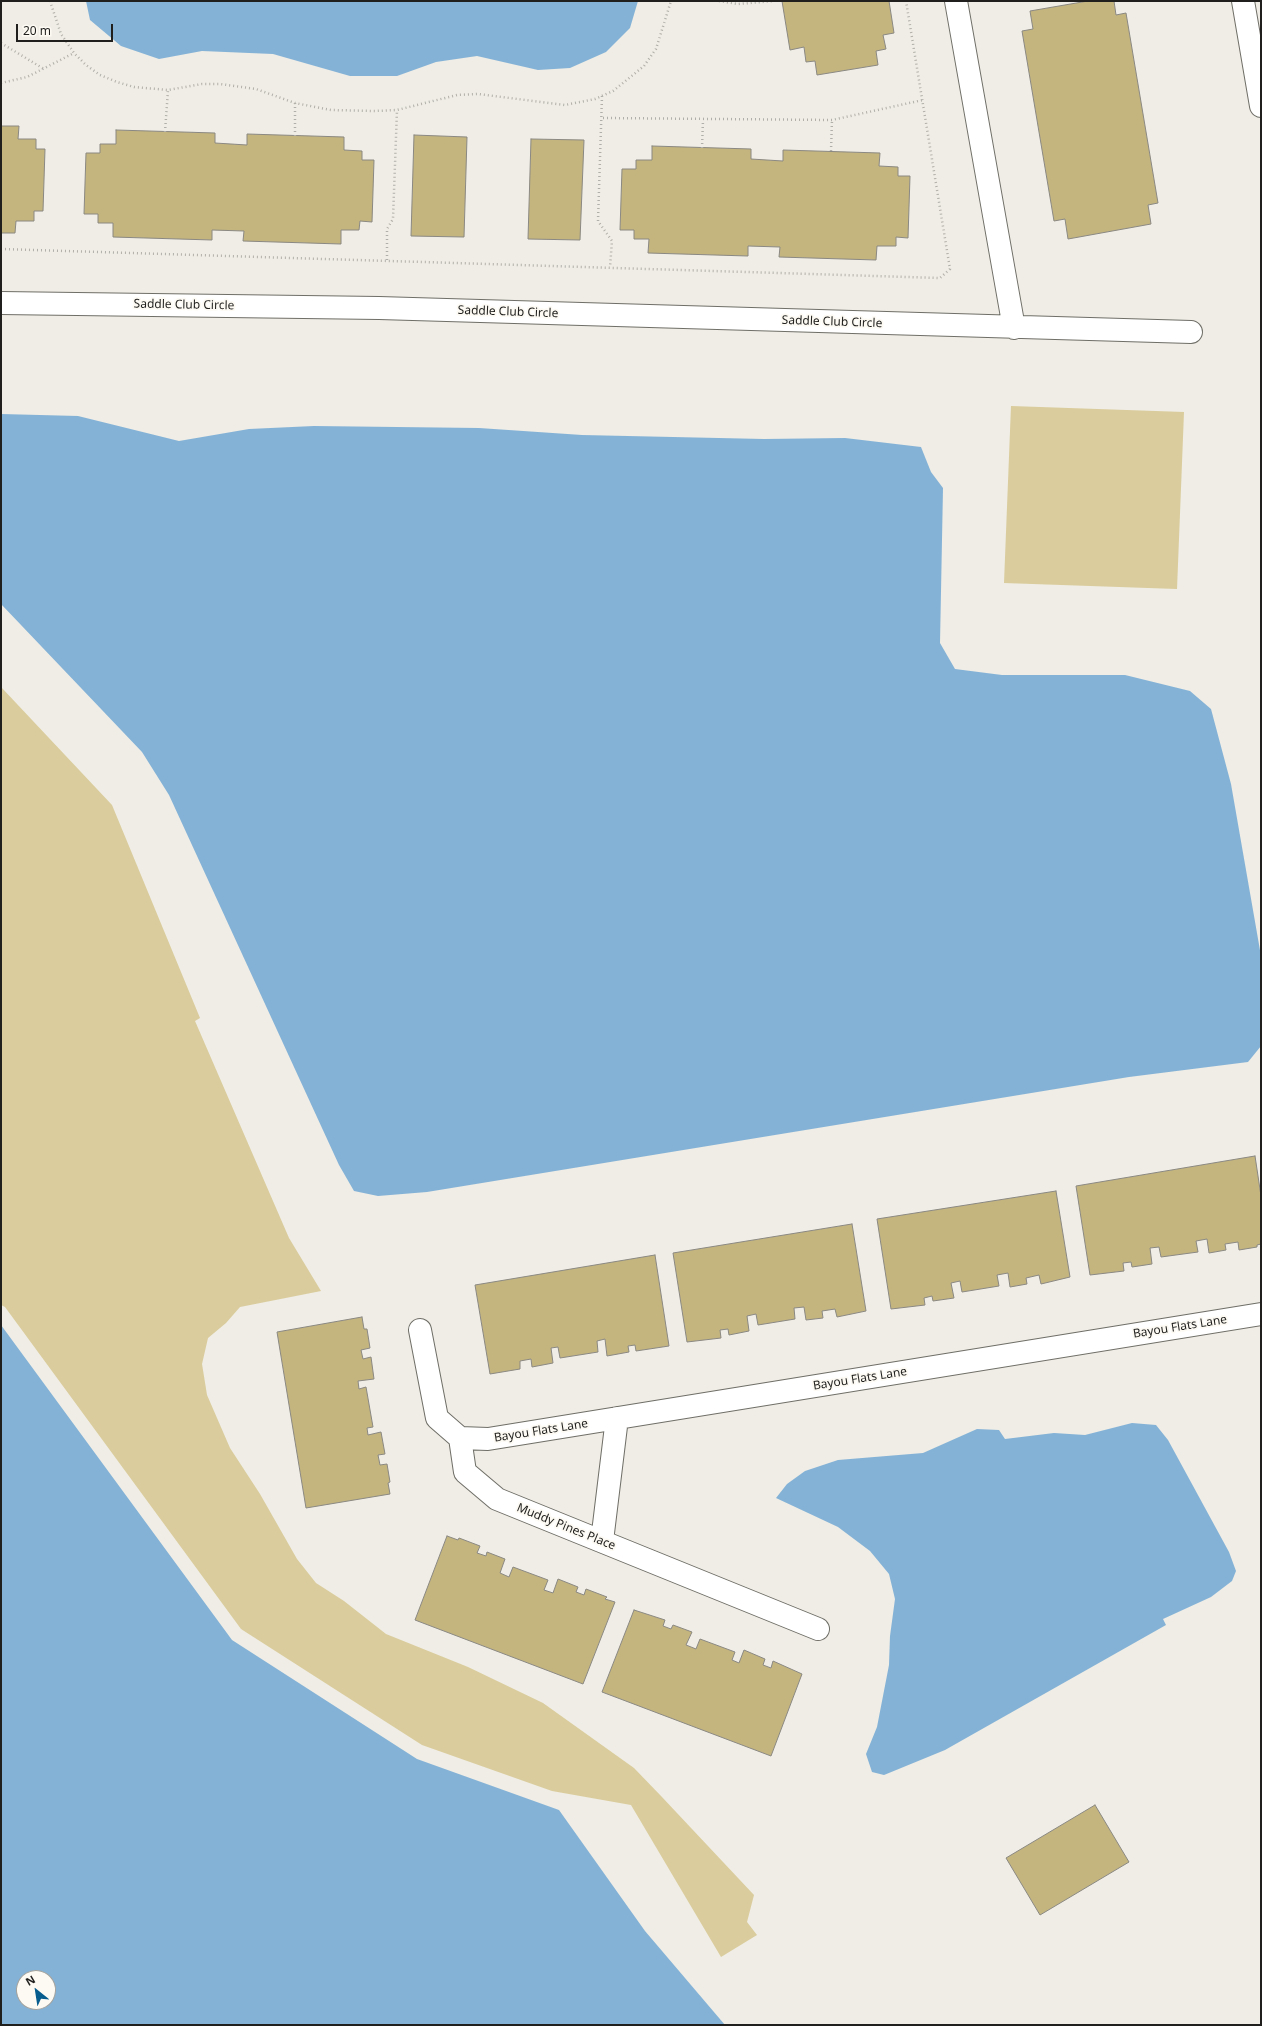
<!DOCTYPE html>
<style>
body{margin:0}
#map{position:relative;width:1262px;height:2026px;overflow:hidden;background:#efede5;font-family:"Noto Sans",sans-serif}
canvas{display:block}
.frame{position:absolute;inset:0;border:2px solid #201f1d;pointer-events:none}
.north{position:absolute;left:16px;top:1970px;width:40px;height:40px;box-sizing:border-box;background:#fcfaf3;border:1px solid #a4a29d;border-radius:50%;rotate:330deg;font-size:11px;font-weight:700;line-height:16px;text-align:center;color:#201f1d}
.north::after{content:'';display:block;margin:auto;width:14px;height:18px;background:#085d8f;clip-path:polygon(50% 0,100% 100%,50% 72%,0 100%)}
.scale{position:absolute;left:16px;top:24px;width:97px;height:18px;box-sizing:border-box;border:2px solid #201f1d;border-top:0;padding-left:5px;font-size:12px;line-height:14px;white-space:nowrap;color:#201f1d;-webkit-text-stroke:3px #fcfaf3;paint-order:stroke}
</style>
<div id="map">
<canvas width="1262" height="2026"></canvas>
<div class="frame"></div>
<div class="north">N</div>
<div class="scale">20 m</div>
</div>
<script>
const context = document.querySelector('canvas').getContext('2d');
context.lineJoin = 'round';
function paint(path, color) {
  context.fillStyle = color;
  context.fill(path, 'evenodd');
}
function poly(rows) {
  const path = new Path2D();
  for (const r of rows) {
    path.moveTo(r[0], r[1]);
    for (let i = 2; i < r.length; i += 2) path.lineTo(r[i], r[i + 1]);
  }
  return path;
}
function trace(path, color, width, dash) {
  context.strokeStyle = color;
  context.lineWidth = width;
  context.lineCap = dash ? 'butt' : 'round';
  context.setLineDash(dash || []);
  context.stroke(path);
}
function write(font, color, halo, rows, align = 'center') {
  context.font = font + ' "Noto Sans",sans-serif';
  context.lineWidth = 3.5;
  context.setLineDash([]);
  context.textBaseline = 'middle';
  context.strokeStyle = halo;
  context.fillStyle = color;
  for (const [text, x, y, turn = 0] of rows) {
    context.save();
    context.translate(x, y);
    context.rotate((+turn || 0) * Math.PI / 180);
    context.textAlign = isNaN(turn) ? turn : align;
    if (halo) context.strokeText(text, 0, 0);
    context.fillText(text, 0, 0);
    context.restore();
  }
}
const green = poly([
 [1011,406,1184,412,1177,589,1004,583],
 [1,687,112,805,200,1018,195,1021,289,1238,321,1291,240,1307,226,1323,208,1338,202,1364,207,1395,230,1448,260,1494,297,1559,316,1583,344,1601,386,1634,468,1667,543,1703,634,1768,661,1796,754,1895,747,1922,757,1935,721,1957,631,1805,552,1791,422,1745,241,1629,5,1307,1,1305]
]);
const water = poly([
 [86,1,638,1,630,28,606,52,570,68,538,70,477,56,436,62,397,76,350,76,273,54,202,51,159,59,121,46,90,20],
 [1,414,78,416,179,441,249,429,314,426,479,428,582,435,764,439,845,438,921,447,931,472,943,488,940,643,955,669,1002,675,1125,675,1190,691,1211,709,1231,784,1261,956,1261,1046,1248,1062,1129,1077,427,1192,378,1196,354,1191,339,1165,169,795,142,752,1,604],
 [1,1325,232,1640,417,1759,559,1810,645,1931,725,2025,1,2025],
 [24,1978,48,1978,48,2002,24,2002],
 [1132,1423,1156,1425,1168,1440,1229,1552,1236,1571,1232,1581,1211,1597,1163,1619,1166,1625,945,1750,884,1775,872,1772,866,1754,877,1727,889,1665,890,1636,895,1599,889,1574,870,1551,838,1527,776,1498,787,1484,805,1471,838,1460,923,1453,977,1429,999,1430,1005,1439,1054,1433,1085,1435]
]);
const building = poly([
 [782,1,889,1,894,33,883,35,886,49,876,51,878,65,817,75,815,61,806,62,804,47,790,50,782,1],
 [1088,1,1114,1,1116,15,1126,13,1158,203,1148,205,1151,224,1068,239,1065,219,1054,221,1022,31,1033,29,1030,11,1088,1],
 [1,126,19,126,18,139,36,139,36,149,45,149,43,211,34,211,34,221,16,221,15,233,1,233,1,126],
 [116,130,215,133,215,143,247,145,247,134,344,137,344,150,362,151,362,160,374,160,372,222,360,221,359,230,341,230,341,244,243,241,244,231,212,230,212,240,113,237,113,223,98,223,98,214,84,214,86,153,100,153,100,144,116,144,116,130],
 [414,135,467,137,464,237,411,236,414,135],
 [531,139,584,140,580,240,528,239,531,139],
 [652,146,751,149,751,159,783,161,783,150,880,153,879,166,898,167,898,176,910,176,908,238,896,237,896,246,877,246,876,260,779,257,780,247,748,246,748,256,648,253,649,239,634,239,634,230,620,230,622,169,636,169,636,160,652,160,652,146],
 [1255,1156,1261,1196,1261,1244,1257,1245,1257,1247,1239,1250,1238,1242,1225,1244,1226,1250,1209,1253,1207,1239,1196,1241,1198,1252,1161,1257,1159,1247,1150,1248,1152,1264,1132,1267,1131,1262,1123,1263,1124,1271,1090,1275,1076,1186,1255,1156],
 [1056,1191,1070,1277,1041,1284,1039,1275,1026,1278,1027,1284,1010,1287,1008,1273,997,1275,999,1286,962,1292,960,1281,951,1283,954,1298,933,1301,932,1296,924,1298,925,1305,891,1309,877,1219,1056,1191],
 [852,1224,866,1311,837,1317,835,1309,822,1311,823,1318,806,1320,804,1307,794,1308,795,1319,758,1325,756,1314,747,1316,749,1331,729,1335,728,1329,720,1330,721,1338,687,1342,673,1253,852,1224],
 [655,1255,669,1346,636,1351,635,1345,628,1346,629,1352,607,1356,605,1339,597,1341,598,1352,560,1358,558,1347,551,1348,553,1363,532,1367,531,1359,520,1361,520,1369,490,1374,475,1285,655,1255],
 [362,1317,364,1329,367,1329,370,1348,361,1350,363,1359,371,1357,374,1379,358,1381,359,1389,366,1387,373,1427,367,1428,368,1435,381,1432,385,1454,378,1455,380,1465,387,1464,390,1482,388,1483,390,1494,306,1508,277,1332,362,1317],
 [447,1536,458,1540,459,1538,480,1546,477,1553,486,1556,487,1552,505,1559,500,1573,509,1577,513,1567,548,1580,544,1590,553,1593,558,1579,578,1587,576,1592,584,1595,586,1589,607,1597,605,1599,615,1602,583,1684,415,1620,447,1536],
 [634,1610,665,1620,663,1626,671,1629,673,1625,692,1632,686,1645,696,1649,700,1639,735,1652,732,1660,739,1663,744,1650,765,1659,763,1665,771,1668,773,1661,802,1674,771,1756,602,1692,634,1610],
 [1095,1805,1129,1862,1040,1915,1006,1858,1095,1805]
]);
const path = poly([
 [50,1,61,34,74,53,86,65,100,75,117,82,134,87,168,90,202,84,220,84,256,89,295,103,331,110,375,111,397,110,457,95,478,94,565,105,595,99,613,91,644,66,656,49,671,1],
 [719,1,738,4,774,1],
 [1,43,44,69],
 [1,83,27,77,74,53],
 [602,96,598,221,612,241,610,267],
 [603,118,832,120,923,100],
 [165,132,168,90],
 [295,136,295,103],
 [702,148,703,120],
 [831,151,832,120],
 [1,249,940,278,950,269,906,1],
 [387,260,387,229,393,219,397,110]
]);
const street = poly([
 [956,1,1014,328],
 [1243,1,1261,106],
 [1,303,379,308,1191,332],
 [420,1330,437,1418,460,1438,465,1472,497,1499,818,1629],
 [460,1438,488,1439,1261,1314],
 [602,1541,617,1418]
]);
const streetNames = [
 ["Saddle Club Circle",184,305,1],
 ["Saddle Club Circle",508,312,2],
 ["Saddle Club Circle",832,322,2],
 ["Bayou Flats Lane",1180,1327,-9],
 ["Bayou Flats Lane",860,1379,-9],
 ["Bayou Flats Lane",541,1431,-9],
 ["Muddy Pines Place",566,1527,22]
];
paint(green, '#dacc9c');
paint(water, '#84b2d7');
paint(building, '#c4b57f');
trace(building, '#8a8882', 1);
trace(street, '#6f6e67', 24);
trace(path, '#b1afa9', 2.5, [1, 3]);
trace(street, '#fff', 22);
write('12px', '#201f1d', '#fcfaf3', streetNames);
</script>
